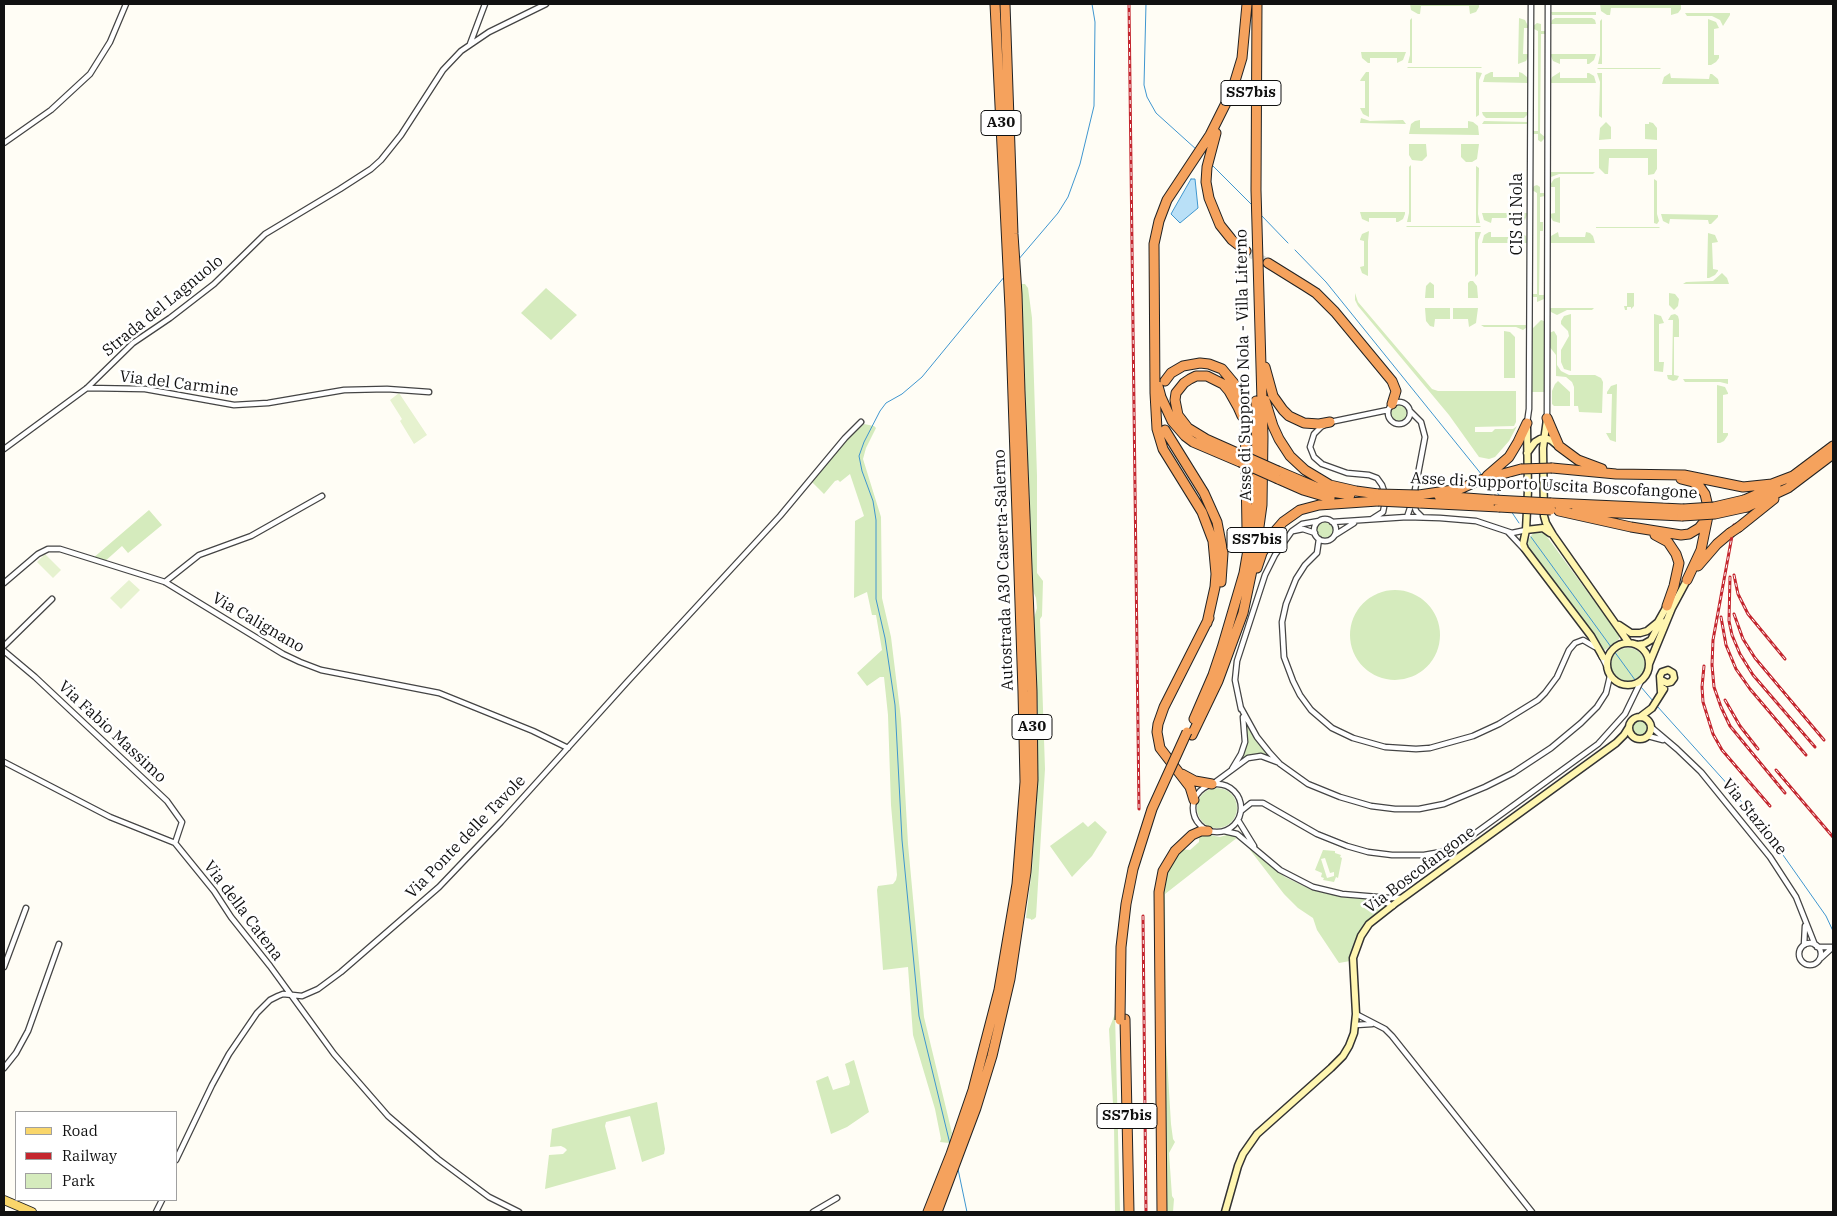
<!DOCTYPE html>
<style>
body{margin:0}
#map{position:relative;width:1837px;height:1216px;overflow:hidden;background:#fffdf5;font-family:"IBM Plex Serif",serif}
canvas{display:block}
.frame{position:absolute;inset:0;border:5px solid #111;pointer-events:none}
.legend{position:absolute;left:15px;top:1111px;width:162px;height:90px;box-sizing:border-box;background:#fff;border:1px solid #a0a0a0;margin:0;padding:6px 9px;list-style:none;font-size:15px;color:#111}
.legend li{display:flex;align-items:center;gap:10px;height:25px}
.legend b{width:25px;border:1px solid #a0a0a0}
</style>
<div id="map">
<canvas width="1837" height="1216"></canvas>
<div class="frame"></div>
<ul class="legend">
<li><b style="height:6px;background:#f9d66b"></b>Road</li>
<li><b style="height:6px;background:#c4262e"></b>Railway</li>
<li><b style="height:14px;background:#d5ebbd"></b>Park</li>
</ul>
</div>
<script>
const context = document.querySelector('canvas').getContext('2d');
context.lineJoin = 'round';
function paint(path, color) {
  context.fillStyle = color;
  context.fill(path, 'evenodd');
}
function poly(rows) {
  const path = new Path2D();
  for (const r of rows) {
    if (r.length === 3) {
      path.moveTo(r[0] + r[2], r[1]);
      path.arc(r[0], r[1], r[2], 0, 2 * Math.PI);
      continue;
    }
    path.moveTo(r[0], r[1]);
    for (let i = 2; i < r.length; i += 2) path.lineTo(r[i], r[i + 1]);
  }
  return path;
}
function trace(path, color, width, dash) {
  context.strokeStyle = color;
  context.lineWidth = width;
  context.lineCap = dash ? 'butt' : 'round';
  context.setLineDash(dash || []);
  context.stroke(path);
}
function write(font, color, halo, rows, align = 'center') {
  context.font = font + ' "IBM Plex Serif",serif';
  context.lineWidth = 5;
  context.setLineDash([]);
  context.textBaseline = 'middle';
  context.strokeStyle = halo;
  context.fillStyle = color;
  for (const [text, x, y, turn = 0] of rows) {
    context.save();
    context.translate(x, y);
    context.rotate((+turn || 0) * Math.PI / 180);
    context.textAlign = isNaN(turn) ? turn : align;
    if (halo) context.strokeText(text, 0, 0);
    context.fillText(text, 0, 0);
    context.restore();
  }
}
const green = poly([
 [1410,4,1479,4,1479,7,1476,12,1470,14,1469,6,1421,6,1420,14,1418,14,1411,10],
 [1600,4,1681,4,1681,9,1678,13,1671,15,1671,8,1611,8,1610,15,1607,15,1601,11],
 [1551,12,1596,12,1596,15,1552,15],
 [1685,13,1730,13,1730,15,1723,26,1720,20,1712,16,1687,16],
 [1412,18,1412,63,1408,63,1410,55,1410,20],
 [1519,18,1525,20,1528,26,1528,28,1524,28,1523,54,1528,54,1528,57,1526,61,1518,64],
 [1555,18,1592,18,1595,20,1596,24,1551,24,1552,20],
 [1602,19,1602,64,1598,64,1600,55,1600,21],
 [1708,19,1716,22,1719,28,1714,29,1714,55,1719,55,1719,58,1716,62,1711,65,1708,65],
 [1537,23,1541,24,1541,31,1546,31,1546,34,1541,34,1540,133,1545,137,1544,139,1541,142,1538,140,1538,134,1533,134,1533,131,1538,131,1538,31,1534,29,1533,26],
 [1361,52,1406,52,1403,60,1397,63,1397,58,1370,58,1370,63,1368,63,1362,58],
 [1550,54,1596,54,1594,60,1589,64,1587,64,1587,59,1560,59,1560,64,1553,61],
 [1407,67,1481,67,1482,68,1408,68],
 [1597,68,1660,68,1661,69,1598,69],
 [1366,72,1369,72,1369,117,1363,114,1360,108,1365,108,1365,81,1360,81,1361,79],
 [1476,72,1482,73,1479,80,1479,115,1476,117],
 [1491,72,1493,72,1493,77,1519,77,1519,72,1522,73,1527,77,1528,83,1483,82,1485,75],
 [1560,72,1560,78,1587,78,1587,73,1589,73,1594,76,1596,83,1550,83,1552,77],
 [1597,73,1602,73,1602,118,1599,116,1600,82],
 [1670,73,1671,78,1709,79,1710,74,1712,74,1718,79,1719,84,1662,84,1664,77],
 [1482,112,1528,112,1528,114,1524,118,1486,118,1483,115],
 [1361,118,1370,121,1403,120,1406,124,1360,123],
 [1420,120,1420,128,1468,128,1468,121,1473,122,1478,126,1479,135,1409,134,1411,124,1415,121],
 [1484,121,1528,122,1528,124,1482,124],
 [1606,122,1611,127,1611,139,1599,140,1600,128],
 [1649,122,1653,123,1657,128,1657,140,1645,139,1645,124,1649,124],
 [1409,144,1426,144,1427,156,1422,161,1412,160,1409,155],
 [1461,144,1479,144,1477,159,1472,162,1466,162,1461,157],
 [1599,149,1657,149,1657,169,1654,174,1648,175,1648,158,1609,158,1608,174,1605,174,1599,168],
 [1411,165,1411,222,1407,222,1409,213,1409,167],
 [1476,166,1479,168,1478,214,1480,223,1476,223],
 [1550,172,1595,172,1593,174,1559,174,1551,177],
 [1560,177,1560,223,1553,221,1549,214,1555,213,1555,187,1550,187,1550,185,1554,179],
 [1654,179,1657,181,1657,214,1659,221,1657,224,1654,223],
 [1537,185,1540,187,1540,193,1545,193,1545,196,1540,197,1540,222,1543,222,1543,231,1540,231,1539,295,1544,295,1544,299,1537,302,1537,297,1532,297,1532,294,1537,294,1537,193,1532,190,1534,186],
 [1360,212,1405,212,1405,214,1403,219,1398,222,1396,222,1396,218,1369,218,1369,222,1362,219],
 [1482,213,1527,213,1527,215,1525,220,1520,223,1518,223,1518,218,1492,218,1491,223,1484,220],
 [1661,214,1718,215,1718,217,1711,224,1709,224,1708,220,1670,219,1669,224,1663,221],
 [1406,226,1480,226,1481,227,1407,227],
 [1596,227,1659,227,1660,228,1596,228],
 [1369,231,1368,241,1368,276,1362,273,1360,267,1364,266,1364,241,1360,240,1360,239,1362,234],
 [1475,232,1481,232,1478,240,1478,274,1475,277],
 [1489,232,1491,232,1491,237,1518,237,1518,232,1520,232,1526,236,1527,243,1482,243,1484,235],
 [1558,232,1559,237,1585,237,1586,232,1590,233,1593,236,1595,243,1549,243,1551,236],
 [1708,233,1715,235,1718,242,1712,243,1713,269,1718,270,1718,271,1715,275,1709,278,1707,278],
 [1722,273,1727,278,1729,284,1683,284,1686,282,1713,281],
 [1470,281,1473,281,1477,286,1478,298,1468,298,1468,283],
 [1430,282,1434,285,1434,298,1425,298,1426,286],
 [1021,284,1025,284,1028,288,1032,318,1037,476,1037,573,1043,581,1042,616,1040,619,1045,769,1036,917,1034,919,1031,920,1031,919,1026,918,1032,869,1037,799,1038,722,1034,618,1037,608,1036,598,1033,591],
 [546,288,577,315,551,340,521,313],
 [1355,293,1358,302,1432,389,1438,391,1516,391,1516,422,1514,426,1475,427,1475,432,1492,432,1495,429,1513,429,1517,426,1509,441,1495,457,1489,459,1479,457,1449,415,1358,306,1355,300],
 [1627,293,1634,293,1634,306,1631,309,1631,307,1627,307,1627,310,1625,310,1624,306,1627,306],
 [1669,293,1675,294,1679,299,1678,306,1674,310,1669,305],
 [1425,308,1450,308,1450,319,1435,319,1434,327,1430,326,1426,321],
 [1453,308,1478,308,1476,323,1469,327,1468,319,1453,319],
 [1549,308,1594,308,1592,310,1567,310,1557,315,1551,312],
 [1571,314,1571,371,1564,369,1561,362,1561,350,1569,336,1568,331,1561,324,1561,321,1564,316],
 [1654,314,1661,316,1664,323,1659,324,1659,362,1664,362,1663,372,1654,371],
 [1675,314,1678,316,1679,320,1679,337,1674,337,1674,375,1679,376,1677,380,1673,381,1668,379,1667,375,1672,375,1673,320,1668,320,1671,315],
 [1541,320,1544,321,1544,392,1531,392,1532,329],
 [1481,325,1527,325,1527,327,1523,330,1516,327,1484,327],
 [1504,331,1510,332,1515,337,1515,378,1504,378],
 [1554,331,1557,336,1557,365,1561,371,1569,375,1595,375,1601,378,1603,382,1602,413,1579,412,1578,406,1574,406,1574,387,1572,382,1566,377,1556,376,1556,355,1549,346,1549,333],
 [1683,379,1728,379,1728,384,1720,382,1685,382],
 [1558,381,1570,392,1570,406,1554,406,1552,404,1552,391,1555,384],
 [1617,384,1616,432,1616,442,1610,440,1606,433,1611,433,1612,394,1607,394,1607,392,1611,386],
 [1717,385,1725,387,1728,393,1728,394,1723,395,1723,433,1728,433,1728,435,1724,441,1720,443,1717,443],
 [1399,413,8],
 [864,424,874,426,876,428,866,448,863,459,881,517,882,598,891,637,901,719,908,844,924,1017,952,1133,949,1143,940,1142,941,1139,935,1109,913,1035,908,967,883,970,877,890,878,886,893,884,896,880,897,875,891,805,888,715,884,677,880,677,867,686,857,673,882,650,876,615,872,615,867,592,854,598,855,521,864,516,850,474,840,482,838,480,835,481,824,494,812,482,848,438],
 [149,510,162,525,128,553,122,546,103,563,92,559],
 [1325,530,8],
 [1534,532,1540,532,1545,534,1619,635,1619,639,1605,650,1603,650,1529,549,1527,541],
 [1395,635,45],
 [1628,665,17],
 [1641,728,8],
 [1247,722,1251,732,1271,757,1266,755,1255,754,1241,759,1247,740],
 [1217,808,20],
 [1095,821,1107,832,1092,856,1072,877,1050,846,1083,822,1088,827],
 [1204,834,1220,837,1230,834,1238,837,1165,894,1166,1042,1171,1124,1173,1139,1175,1142,1169,1153,1172,1196,1174,1199,1173,1212,1165,1212,1161,905,1166,874,1180,849,1190,850,1199,842,1199,835],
 [1251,848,1285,877,1312,890,1328,894,1380,901,1384,904,1383,910,1358,936,1352,951,1350,961,1339,963,1317,930,1313,918,1298,908,1284,894,1250,850],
 [1323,850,1335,851,1335,853,1341,855,1340,857,1342,858,1338,878,1336,877,1334,882,1323,880,1324,878,1321,877,1322,873,1315,870],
 [1325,858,1330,873,1334,872,1334,876,1327,878,1321,859],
 [1115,1014,1117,1094,1120,1212,1115,1212,1114,1123,1109,1029],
 [854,1060,869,1112,847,1127,831,1134,816,1081,828,1076,833,1090,849,1085,850,1082,845,1064],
 [657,1102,665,1149,664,1154,642,1162,630,1116,606,1122,605,1126,616,1169,545,1189,549,1155,563,1154,567,1150,565,1148,561,1146,550,1147,552,1129]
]);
const pitch = poly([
 [399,393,427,435,414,444,400,421,402,419,390,400],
 [45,554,61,570,53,578,37,562],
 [129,580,140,590,121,609,110,598]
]);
const water = poly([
 [1191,179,1195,179,1198,208,1180,223,1171,214,1191,179]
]);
const stream = poly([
 [1146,4,1144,85,1147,97,1156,113,1197,150],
 [1212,165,1252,205],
 [1261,215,1288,243],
 [1295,250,1326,282,1482,475],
 [1018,260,1058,213,1068,197,1080,164,1094,106,1095,22,1092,4],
 [1488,482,1500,496],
 [1511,511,1519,523],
 [1531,537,1638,684],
 [1641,687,1653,701],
 [1657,706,1730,787,1783,855,1826,916,1833,931],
 [950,1144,919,1016,902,840,895,705,885,638,876,599,876,520,873,501,862,471,859,456,864,442,880,411,886,403,902,394,922,377,1005,276],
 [958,1169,967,1212]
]);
const highwayTunnel = poly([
 [1246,251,1268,263]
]);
const street = poly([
 [470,44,485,4],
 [4,143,51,110,90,74,110,42,126,4],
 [87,388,145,389,234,405,268,403,344,390,387,389,429,392],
 [1399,413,11],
 [1410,411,1421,422,1425,437,1414,495],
 [1547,418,1548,4],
 [1527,423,1529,409,1531,4],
 [4,449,87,388,133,343,170,318,214,284,265,234,340,189,371,169,381,160,401,135,443,70,461,51,489,32,546,4],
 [1385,494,1382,485,1377,478,1369,475,1347,473,1322,464,1314,457,1310,447,1314,434,1321,427,1330,422,1388,410],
 [1413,502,1416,511,1422,517],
 [1407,517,1412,502],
 [1372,519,1383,512,1385,502],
 [1325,530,11],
 [1332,522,1407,517,1440,518,1476,521,1512,533,1526,530],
 [1293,531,1303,529,1315,533],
 [1508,532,1523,548],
 [1335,535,1354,523],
 [1319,539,1317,553,1305,565,1296,579,1286,604,1282,622,1284,657,1293,681,1300,695,1311,710,1332,728,1353,738,1385,747,1416,749,1430,748,1473,736,1499,724,1538,700,1545,693,1557,677,1569,650,1575,643,1583,640,1595,647],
 [165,582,199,555,251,536,322,496],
 [4,583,38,554,48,549,60,549,165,582,283,654,300,662,321,670,439,693,533,731,568,748],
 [4,646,52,599],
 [4,651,35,677,167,801,182,822,175,843],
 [1601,655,1606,665],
 [1241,708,1257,737,1269,752,1280,764,1308,784,1340,797,1371,806,1395,809,1419,809,1444,804,1485,787,1513,773,1551,748,1581,723,1597,707,1606,693,1610,676],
 [1241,709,1235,680,1237,661,1265,575,1275,555,1292,531,1302,524,1319,521],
 [1651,727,1677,749,1701,772,1770,857,1796,897,1815,945],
 [1648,736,1663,740],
 [4,762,110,817,175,843],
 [1232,769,1241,754,1245,742,1243,717],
 [1214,783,1248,758,1261,756,1277,762],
 [1217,808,24],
 [1241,811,1251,803,1263,803,1317,834,1347,846,1368,852,1392,855,1424,855,1441,852,1458,845,1470,837,1598,744,1625,714,1641,681],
 [1238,820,1254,846],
 [1224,831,1237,834,1280,870,1313,887,1342,894,1390,898,1401,898],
 [175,843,214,891,231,917,270,966,334,1054,388,1116,438,1159,489,1197,519,1212],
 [1379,899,1393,906],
 [1810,954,11],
 [1804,945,1805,926],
 [1817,947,1833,947],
 [1821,958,1833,947],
 [4,967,26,908],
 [1356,1014,1385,1029,1392,1036,1532,1212],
 [1356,1025,1372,1024],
 [4,1068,16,1053,28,1031,59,944],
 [176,1160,212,1085,229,1054,257,1013,270,1000,278,996,283,994,302,996,318,989,341,972,439,887,501,822,628,681,780,516,845,438,861,422],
 [156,1212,162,1200],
 [813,1212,837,1198]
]);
const secondary = poly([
 [1547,419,1543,448,1544,516,1546,523,1553,535,1629,643],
 [1527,453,1535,442,1540,439,1544,438,1551,440,1558,446],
 [1526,530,1528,490,1527,427],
 [1550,533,1543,528,1526,530,1523,544,1525,549,1591,636,1603,657],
 [1619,625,1631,633,1640,633,1647,631,1658,622,1667,606],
 [1628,664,21],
 [1637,645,1644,644,1651,640,1661,621],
 [1649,664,1672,608,1687,580],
 [1661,692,1660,676,1662,672,1668,670,1673,673,1674,678,1671,682,1667,683,1661,680],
 [1640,717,1652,708,1664,689],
 [1640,728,11],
 [1225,1212,1238,1166,1243,1154,1257,1134,1331,1068,1343,1056,1349,1046,1354,1033,1356,1014,1353,958,1361,936,1369,924,1397,902,1616,743,1624,735,1629,727]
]);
const primary = poly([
 [4,1200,32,1212]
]);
const highway = poly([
 [1216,133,1207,167,1206,182,1209,198,1220,225,1232,240,1246,251],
 [1268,263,1305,286,1316,293,1335,312,1392,381,1396,391,1392,404],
 [1265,367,1273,396,1283,410,1289,416,1304,423,1319,424,1330,422],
 [1165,381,1171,373,1183,366,1200,363,1209,364,1222,369,1237,387,1243,401,1245,411,1247,530],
 [1158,386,1161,397,1172,421,1185,436,1193,442,1240,462],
 [1265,400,1273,426,1279,439,1290,456,1305,470,1330,485,1356,491,1378,494],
 [1242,416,1238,407,1229,391,1223,384,1207,376,1196,376,1190,379,1184,383,1176,393,1175,400,1178,415,1188,428,1206,439,1242,455],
 [1547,418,1559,446,1578,460,1602,469],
 [1165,430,1204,493,1217,522,1223,553,1221,582],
 [1552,468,1616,474,1684,475,1743,487,1772,484,1793,476],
 [1278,471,1325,491,1350,495],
 [1487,476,1509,457,1518,442,1527,423],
 [1278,479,1303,490,1330,498],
 [1681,479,1693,482,1700,487,1705,494,1709,511,1701,550,1687,580],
 [1789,479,1833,446],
 [1419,495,1460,489,1480,480,1521,469],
 [1439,496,1494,500],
 [1744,500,1776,486],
 [1419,503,1499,507],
 [1551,503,1683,509],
 [1747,507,1788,488,1833,454],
 [1559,511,1631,527,1681,535,1689,534,1699,528,1708,517],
 [1576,511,1682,516],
 [1739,527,1774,499],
 [1655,535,1668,542,1676,554,1679,563,1674,586,1667,606],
 [1698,566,1717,544,1730,533],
 [1257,568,1262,553,1276,530,1283,522,1300,510,1319,505,1378,501],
 [1207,623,1215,587,1216,574,1213,541,1202,512,1163,449,1157,429,1155,393,1154,244,1159,221,1167,200,1210,135,1232,91,1242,58,1247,4],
 [1194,719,1213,675,1222,648,1244,573,1256,503,1257,481,1256,401],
 [1192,735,1218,681,1243,613,1255,556,1262,505,1263,437,1256,190,1257,4],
 [1182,774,1195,781,1212,784],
 [1194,800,1190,787,1160,748,1157,732,1158,724,1164,707,1209,618],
 [1125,1019,1129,1212],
 [928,1212,951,1154,973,1090,999,990,1017,884,1025,782,1023,692,1010,308,995,4],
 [937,1212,976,1108,992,1056,1010,979,1026,872,1033,780,1032,691,1020,391,1017,294,1013,234,1005,4],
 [1162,1212,1159,892,1163,871,1175,851,1192,835,1201,831,1208,831]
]);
const rail = poly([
 [1129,4,1139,809],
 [1734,525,1713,640,1712,665,1714,687,1721,707,1730,726,1785,793],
 [1734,575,1738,594,1748,614,1785,659],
 [1730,577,1729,621,1732,635,1740,654,1753,675,1815,747],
 [1734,614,1743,639,1755,658,1824,740],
 [1721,617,1726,645,1736,669,1750,689,1806,755],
 [1704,666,1702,687,1703,702,1713,734,1722,750,1770,806],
 [1725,700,1740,726,1758,749],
 [1776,770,1833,837],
 [1143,916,1146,1212]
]);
const highwayBridge = poly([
 [1242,455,1278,471],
 [1240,462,1278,479],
 [1521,469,1552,468],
 [1378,494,1419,495],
 [1494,500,1551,503],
 [1378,501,1419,503],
 [1499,507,1551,510],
 [1683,509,1714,507,1744,500],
 [1682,516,1715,514,1747,507],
 [1730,533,1739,527],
 [1120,1020,1121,947,1126,904,1133,869,1152,809,1187,732]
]);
const shields = [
 [1251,93,60],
 [1001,123,40],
 [1257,540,60],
 [1032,727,40],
 [1127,1116,60]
];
const shieldNames = [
 ["SS7bis",1251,93],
 ["A30",1001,123],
 ["SS7bis",1257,540],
 ["A30",1032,727],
 ["SS7bis",1127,1116]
];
const streetNames = [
 ["CIS di Nola",1517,214,-90],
 ["Strada del Lagnuolo",163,306,-39],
 ["Asse di Supporto Nola - Villa Literno",1244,365,-91],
 ["Via del Carmine",179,384,7],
 ["Asse di Supporto Uscita Boscofangone",1554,486,3],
 ["Autostrada A30 Caserta-Salerno",1004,570,-92],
 ["Via Calignano",258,623,30],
 ["Via Fabio Massimo",112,732,43],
 ["Via Stazione",1754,817,51],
 ["Via Ponte delle Tavole",466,837,-46],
 ["Via Boscofangone",1420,870,-37],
 ["Via della Catena",243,911,53]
];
paint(green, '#d5ebbd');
paint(pitch, '#e6f2cf');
paint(water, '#b9e0f7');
trace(water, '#3f96cf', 1);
trace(stream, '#3f96cf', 1);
trace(highwayTunnel, '#dbdad3', 9, [9, 4.5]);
trace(street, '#444', 7);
trace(secondary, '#333', 9);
trace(primary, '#222', 10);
trace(highway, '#222', 11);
trace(street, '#fff', 4.5);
trace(secondary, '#fff6b0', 6);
trace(primary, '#f9d66b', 8);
trace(highway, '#f5a25d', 9);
trace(rail, '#c4262e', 3);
trace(rail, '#fff', 1, [4]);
trace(highwayBridge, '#222', 11, []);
trace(highwayBridge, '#f5a25d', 9);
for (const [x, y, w] of shields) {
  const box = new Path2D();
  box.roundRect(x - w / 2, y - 12.5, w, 25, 4);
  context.fillStyle = '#fff';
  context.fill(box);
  trace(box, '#111', 1);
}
write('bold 15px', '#111', null, shieldNames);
write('16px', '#111', '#fff', streetNames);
</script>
